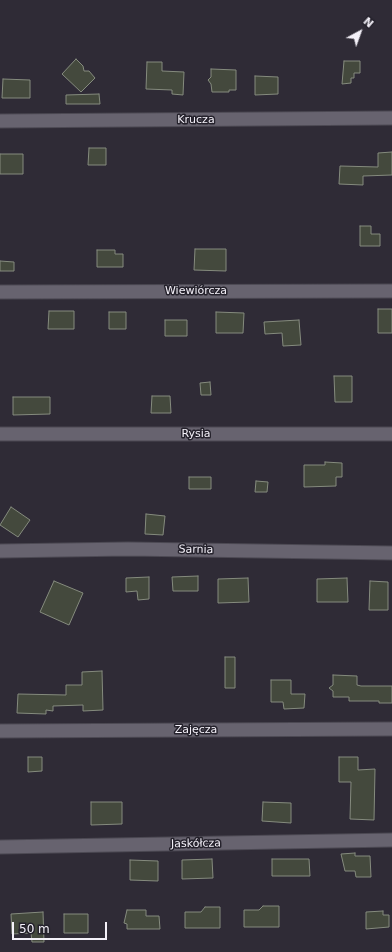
<!DOCTYPE html>
<html>
<head>
<meta charset="utf-8">
<style>
	body { margin:0 }
	#map { position:relative; width:392px; height:952px; overflow:hidden; background:#2f2b36; font-family:"DejaVu Sans",sans-serif }
	canvas { display:block }
	.north { position:absolute; left:340px; top:12px; width:40px; height:40px; -webkit-text-stroke:3px #25222c; paint-order:stroke; rotate:41deg; font-size:11px; font-weight:700; line-height:16px; text-align:center; color:#f4f1f9 }
	.north::after { content:''; display:block; margin:auto; width:14px; height:18px; background:#f4f1f9; clip-path:polygon(50% 0,100% 100%,50% 72%,0 100%) }
	.scale { position:absolute; left:12px; top:922px; width:95px; height:18px; box-sizing:border-box; border:2px solid #f4f1f9; border-top:0; padding-left:5px; font-size:12px; line-height:14px; white-space:nowrap; color:#f4f1f9; -webkit-text-stroke:3px #25222c; paint-order:stroke }
</style>
</head>
<body>
<div id="map">
<canvas width="392" height="952"></canvas>
<div class="north">N</div>
<div class="scale">50 m</div>
</div>
<script>
const ctx = document.querySelector('canvas').getContext('2d');
ctx.lineJoin = 'round';
function fillPath(path, color) { ctx.fillStyle = color; ctx.fill(path, 'evenodd'); }
const toPath = rows => new Path2D(rows.map(r => 'M' + r).join(''));
function strokePath(path, color, width, dash) { ctx.strokeStyle = color; ctx.lineWidth = width; ctx.lineCap = dash ? 'butt' : 'round'; ctx.setLineDash(dash || []); ctx.stroke(path); }
function drawText(font, color, halo, rows, align = 'center') {
  ctx.font = font + ' "DejaVu Sans",sans-serif'; ctx.lineWidth = 3; ctx.setLineDash([]); ctx.textBaseline = 'middle'; ctx.strokeStyle = halo; ctx.fillStyle = color; for (const [text, x, y, turn = 0] of rows) {
    ctx.save(); ctx.translate(x, y); ctx.rotate((+turn || 0) * Math.PI / 180); ctx.textAlign = isNaN(turn) ? turn : align; if (halo) ctx.strokeText(text, 0, 0); ctx.fillText(text, 0, 0); ctx.restore();
  }
}
const building = toPath([
	[76,59,83,66,84,71,89,71,95,78,81,92,62,74,76,59],
	[344,61,360,61,360,73,354,73,354,78,351,78,351,83,342,84,344,61],
	[147,62,162,62,162,71,184,72,183,95,172,94,172,90,146,89,147,62],
	[211,69,236,70,236,90,229,90,229,92,212,92,211,84,208,80,211,77,211,69],
	[255,76,278,77,278,94,255,95,255,76],
	[3,79,30,80,30,98,2,98,3,79],
	[99,94,100,104,66,104,66,95,99,94],
	[89,148,106,148,106,165,88,165,89,148],
	[392,152,392,175,363,176,363,185,339,184,340,166,378,167,378,153,392,152],
	[0,154,23,154,23,174,0,174,0,154],
	[360,226,371,226,371,234,380,234,380,246,360,246,360,226],
	[195,249,226,249,226,271,194,270,195,249],
	[97,250,115,250,115,254,123,254,123,267,97,267,97,250],
	[0,261,14,262,14,271,0,271,0,261],
	[378,309,392,309,392,333,378,333,378,309],
	[49,311,74,311,74,329,48,329,49,311],
	[109,312,126,312,126,329,109,329,109,312],
	[216,312,244,313,243,333,216,333,216,312],
	[165,320,187,320,187,336,165,336,165,320],
	[299,320,301,345,283,346,282,333,265,334,264,322,299,320],
	[334,376,352,376,352,402,335,402,334,376],
	[210,382,211,395,201,395,200,383,210,382],
	[152,396,170,396,171,413,151,413,152,396],
	[13,397,50,397,50,414,13,415,13,397],
	[325,462,342,463,342,477,336,477,336,486,304,487,304,465,325,465,325,462],
	[189,477,211,477,211,489,189,489,189,477],
	[256,481,268,482,267,492,255,492,256,481],
	[11,507,30,520,18,537,0,525,11,507],
	[146,514,165,516,163,535,145,534,146,514],
	[198,576,198,591,173,591,172,577,198,576],
	[149,577,149,599,138,600,137,591,126,592,126,578,149,577],
	[248,578,249,602,218,603,218,579,248,578],
	[347,578,348,602,317,602,317,579,347,578],
	[54,581,83,593,69,625,40,612,54,581],
	[370,581,388,582,388,610,369,610,370,581],
	[225,657,235,657,235,688,225,688,225,657],
	[102,671,103,710,83,711,83,705,53,706,53,711,46,710,46,714,17,713,18,694,66,695,66,685,82,685,82,672,102,671],
	[333,675,357,676,357,685,361,686,392,686,392,703,379,703,379,701,349,701,349,697,333,697,333,691,329,688,333,685,333,675],
	[271,680,291,680,291,694,305,694,304,708,284,709,283,702,271,702,271,680],
	[28,757,42,757,42,771,28,772,28,757],
	[339,757,358,757,358,770,375,769,374,820,350,819,351,782,339,782,339,757],
	[91,802,122,802,122,824,91,825,91,802],
	[263,802,291,803,291,823,262,821,263,802],
	[355,853,355,856,370,856,371,877,356,877,355,871,345,871,341,854,355,853],
	[212,859,213,878,182,879,182,860,212,859],
	[272,859,309,859,310,876,272,876,272,859],
	[130,860,158,861,158,881,130,880,130,860],
	[263,906,279,906,279,927,244,927,244,910,259,910,263,906],
	[205,907,220,907,220,928,185,928,185,912,201,912,205,907],
	[127,910,146,910,146,916,159,916,160,929,127,929,127,924,124,923,127,910],
	[383,911,383,915,389,915,389,927,366,929,366,912,383,911],
	[43,912,44,942,32,942,31,933,12,934,11,914,43,912],
	[64,914,88,914,88,933,64,933,64,914]
]);
fillPath(building, '#44493d');
strokePath(building, '#858b7e', 1);
const minor = toPath([
	[0,121,392,118],
	[0,292,392,291],
	[0,434,392,434],
	[0,551,128,549,392,553],
	[0,731,392,729],
	[0,847,392,840]
]);
strokePath(minor, '#4c4953', 15);
strokePath(minor, '#67636f', 13);
drawText('11px', '#f4f1f9', '#25222c', [
	["Krucza",196,120],
	["Wiewiórcza",196,291],
	["Rysia",196,434],
	["Sarnia",196,550,1],
	["Zajęcza",196,730],
	["Jaskółcza",196,844,-1]
]);
</script>
</body>
</html>
